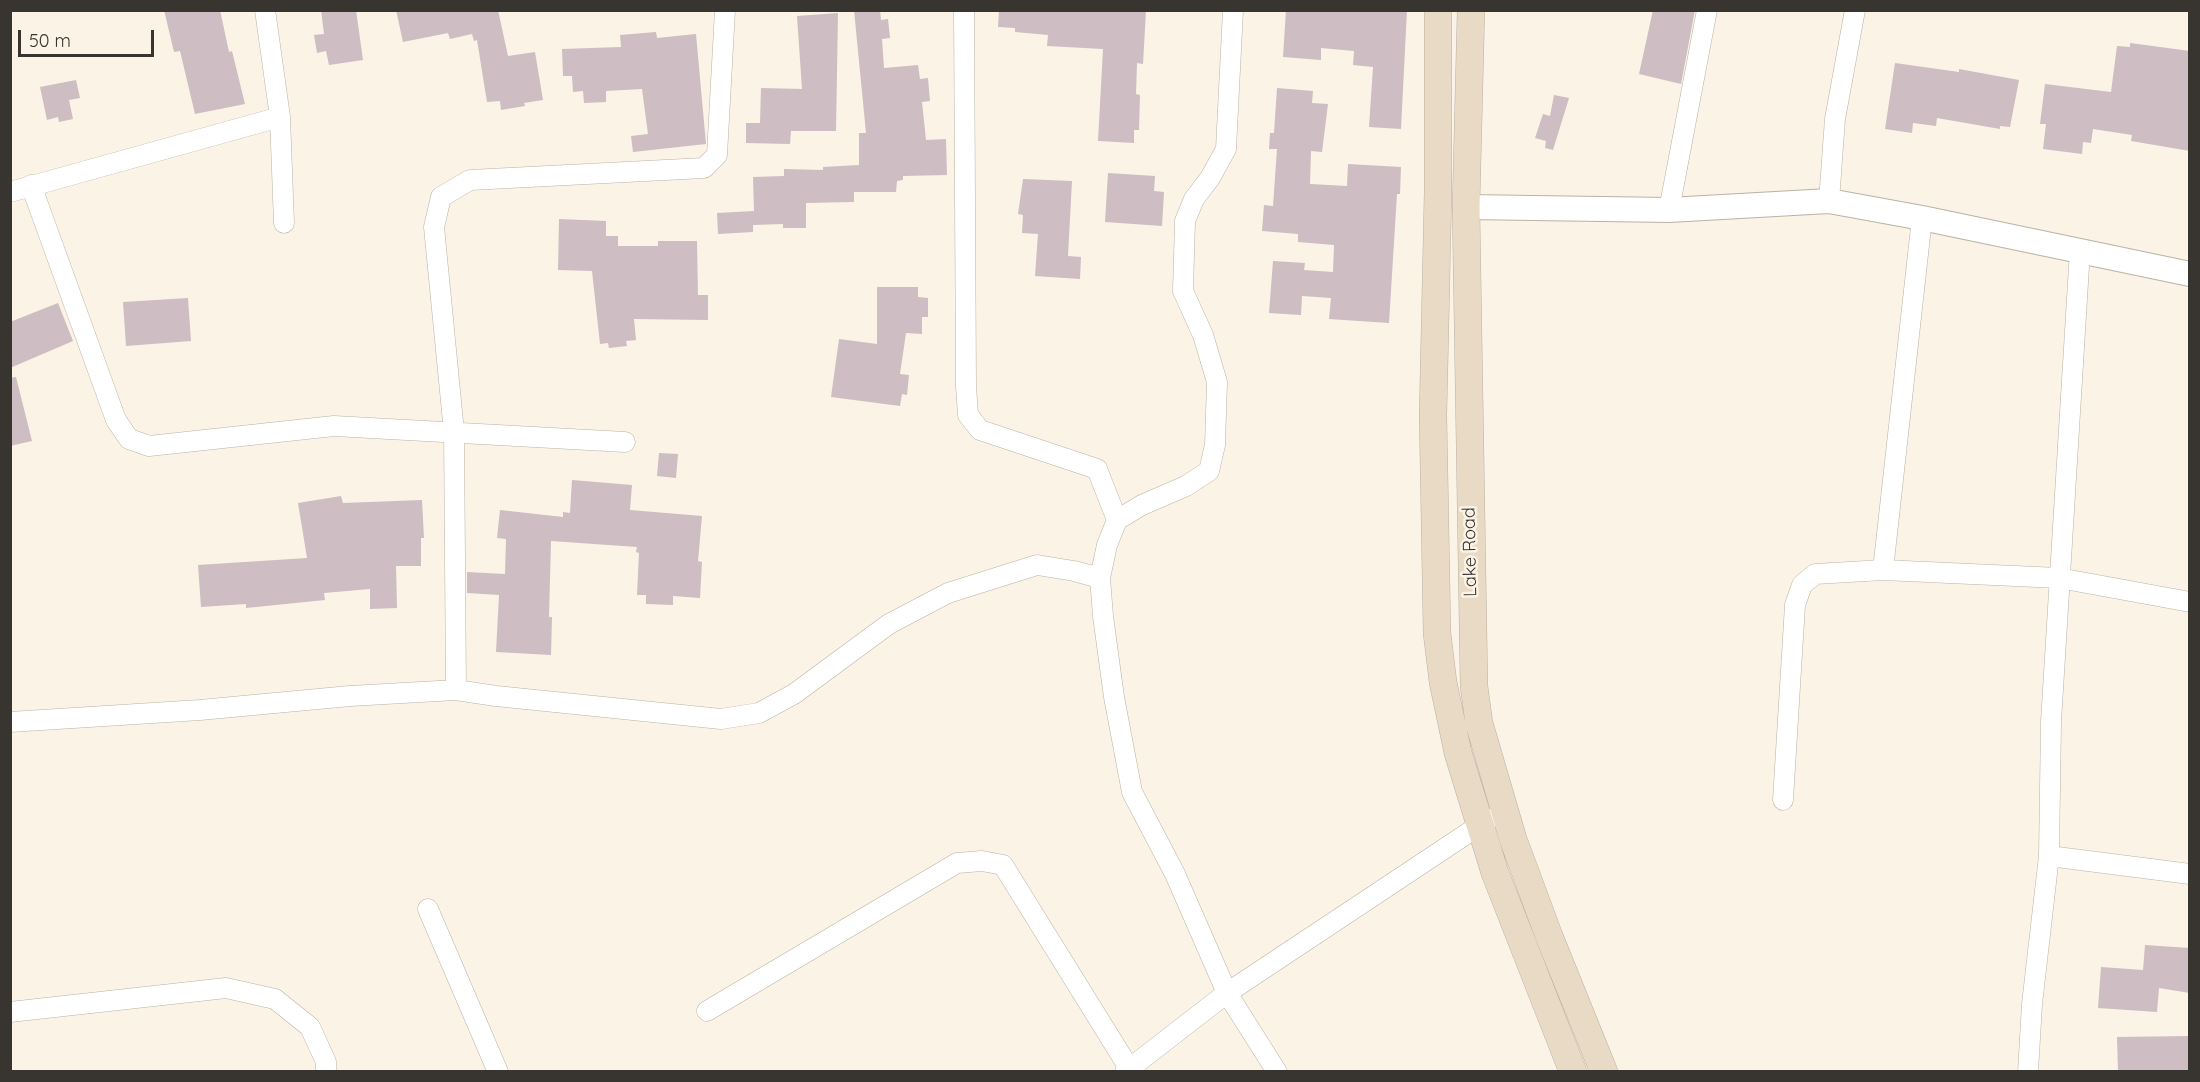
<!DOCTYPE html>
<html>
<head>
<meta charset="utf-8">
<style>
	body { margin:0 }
	#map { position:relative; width:2200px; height:1082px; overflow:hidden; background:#fbf3e6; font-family:Quicksand,sans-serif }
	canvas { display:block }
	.frame { position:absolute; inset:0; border:12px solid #383530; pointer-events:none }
	.scale { position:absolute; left:18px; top:30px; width:136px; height:27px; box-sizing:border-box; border:3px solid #383530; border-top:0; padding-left:8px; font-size:18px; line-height:21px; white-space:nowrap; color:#383530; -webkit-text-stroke:4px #fbf3e6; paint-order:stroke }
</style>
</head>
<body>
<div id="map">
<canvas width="2200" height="1082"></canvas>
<div class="frame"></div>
<div class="scale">50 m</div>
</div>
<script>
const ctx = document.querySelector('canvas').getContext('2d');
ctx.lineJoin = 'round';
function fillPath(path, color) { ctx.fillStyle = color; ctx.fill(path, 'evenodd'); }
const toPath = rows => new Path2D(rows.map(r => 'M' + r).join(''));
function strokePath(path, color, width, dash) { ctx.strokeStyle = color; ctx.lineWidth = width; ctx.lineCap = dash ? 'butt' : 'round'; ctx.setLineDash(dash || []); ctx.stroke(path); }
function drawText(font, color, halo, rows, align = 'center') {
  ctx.font = font + ' Quicksand,sans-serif'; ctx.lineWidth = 5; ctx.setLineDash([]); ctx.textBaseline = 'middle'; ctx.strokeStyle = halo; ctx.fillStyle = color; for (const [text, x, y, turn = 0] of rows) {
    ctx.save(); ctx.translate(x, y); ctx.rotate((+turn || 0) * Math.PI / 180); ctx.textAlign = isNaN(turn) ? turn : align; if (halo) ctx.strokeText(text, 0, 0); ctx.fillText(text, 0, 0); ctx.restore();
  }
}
fillPath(toPath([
	[164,10,220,10,229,52,232,51,245,104,195,114,180,51,174,52],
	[321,10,356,10,363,60,329,65,326,51,317,53,314,35,324,34],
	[396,10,498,10,508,56,535,52,543,100,524,103,525,106,501,110,500,101,487,102,477,40,474,41,472,34,450,39,448,33,403,42],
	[854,10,880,10,881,20,888,19,890,38,882,39,884,68,918,65,920,79,928,78,930,101,922,102,926,140,946,139,947,175,903,176,903,180,897,181,896,192,854,192,854,202,806,203,806,228,783,228,783,224,753,225,753,232,718,234,717,213,754,211,753,177,784,176,784,169,823,170,823,167,859,165,859,133,866,133],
	[999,10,1146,10,1143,64,1137,63,1136,94,1140,95,1139,130,1134,130,1134,143,1098,141,1103,49,1047,46,1048,35,1015,32,1015,28,998,27],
	[1286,10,1407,10,1401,129,1369,127,1373,67,1353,65,1354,51,1321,48,1321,60,1283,57],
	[1653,10,1695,10,1681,84,1639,74],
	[838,13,836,131,791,131,790,144,746,143,746,123,760,123,761,88,802,89,797,16],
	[656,32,657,38,696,34,706,144,633,152,631,136,648,134,642,89,606,91,606,102,584,103,583,91,573,92,572,76,563,76,562,49,621,47,620,35],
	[2130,43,2190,51,2190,151,2131,141,2132,135,2093,129,2091,143,2083,142,2082,154,2043,149,2046,124,2040,124,2045,84,2111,92,2117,46,2130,47],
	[1895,63,1959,72,1959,69,2019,80,2010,127,2000,126,2000,129,1937,118,1936,126,1913,123,1912,133,1885,129],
	[76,80,80,98,69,100,73,119,59,122,58,117,47,120,40,87],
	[1277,88,1313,91,1312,103,1328,104,1322,152,1311,151,1310,184,1347,186,1348,164,1401,167,1400,194,1397,194,1389,323,1329,319,1331,298,1302,296,1301,315,1269,313,1273,261,1305,263,1304,270,1333,272,1334,245,1298,242,1298,234,1262,231,1264,205,1273,206,1277,149,1269,149,1270,133,1274,133],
	[1554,95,1569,98,1553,150,1545,148,1546,141,1535,138,1543,114,1550,116],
	[1108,173,1155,176,1154,191,1164,192,1162,226,1105,222],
	[1023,179,1072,181,1068,256,1081,257,1080,279,1035,276,1038,234,1022,233,1023,215,1018,214],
	[559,219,606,221,606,236,618,236,618,246,658,246,658,241,697,241,698,295,708,295,708,320,634,319,636,340,626,341,627,346,609,348,608,343,600,344,592,271,558,270],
	[877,287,918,287,918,297,928,298,928,317,922,317,922,334,906,333,900,374,909,375,907,395,902,394,900,406,831,397,839,339,877,344],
	[188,298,191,341,126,346,123,302],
	[58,303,73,341,10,368,10,322],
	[16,377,32,441,10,446,10,378],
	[659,453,678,454,676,478,657,476],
	[572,480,632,485,630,510,702,516,698,561,702,562,700,598,673,596,673,605,646,604,646,595,637,595,639,553,636,552,637,547,551,541,549,617,552,617,551,655,496,652,499,595,467,593,467,572,505,574,506,539,497,538,500,510,563,517,563,512,570,513],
	[341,496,343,503,422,500,424,538,421,538,421,566,396,566,397,608,370,609,370,589,324,593,325,600,246,608,246,604,201,607,198,565,307,558,298,503],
	[2145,945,2190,948,2190,993,2159,988,2157,1012,2098,1008,2101,967,2143,970],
	[2190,1036,2190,1071,2118,1071,2117,1037]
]), '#cebdc2');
const minor = toPath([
	[265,10,280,117,284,223],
	[964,10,966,386,968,415,980,430,1097,469,1117,520],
	[1233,10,1226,149,1210,178,1194,199,1185,221,1183,291,1203,335,1217,382,1215,445,1209,471,1186,486,1142,505,1117,520,1107,545,1100,578,1103,616,1114,697,1132,792,1175,874,1227,993,1277,1072],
	[31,185,116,420,129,439,149,446,334,426,625,442],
	[10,192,280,117],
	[1829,201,1835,119,1855,10],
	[1669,210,1707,10],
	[1883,570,2059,578,2190,602],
	[456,690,454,432,434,227,441,197,470,180,704,168,717,155,725,10],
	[10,722,200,710,350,696,456,690,496,696,721,719,759,713,794,694,889,624,948,593,1037,565,1074,571,1100,578],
	[1783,800,1795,605,1802,585,1815,574,1883,570,1922,218],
	[2049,856,2190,874],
	[428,909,498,1072],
	[707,1011,957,863,982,861,1003,865,1129,1068],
	[10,1012,226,988,275,999,310,1027,326,1062,326,1072],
	[1125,1072,1227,993,1489,819],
	[2028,1072,2032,1004,2049,856,2051,722,2080,250]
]);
const tertiary = toPath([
	[1466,207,1669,210,1829,201,1922,218,2190,274]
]);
const secondary = toPath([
	[1438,10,1438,192,1433,415,1437,633,1443,682,1458,753,1495,873,1573,1072],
	[1471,10,1466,207,1474,686,1479,723,1513,839,1549,936,1604,1072]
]);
strokePath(minor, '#bab2a5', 21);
strokePath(tertiary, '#bab2a5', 26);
strokePath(secondary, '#bab2a5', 28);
strokePath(minor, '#fff', 20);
strokePath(tertiary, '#fff', 24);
strokePath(secondary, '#e8dac4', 27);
drawText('18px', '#383530', '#fbf3e6', [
	["Lake Road",1470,552,-91]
]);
</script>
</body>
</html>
